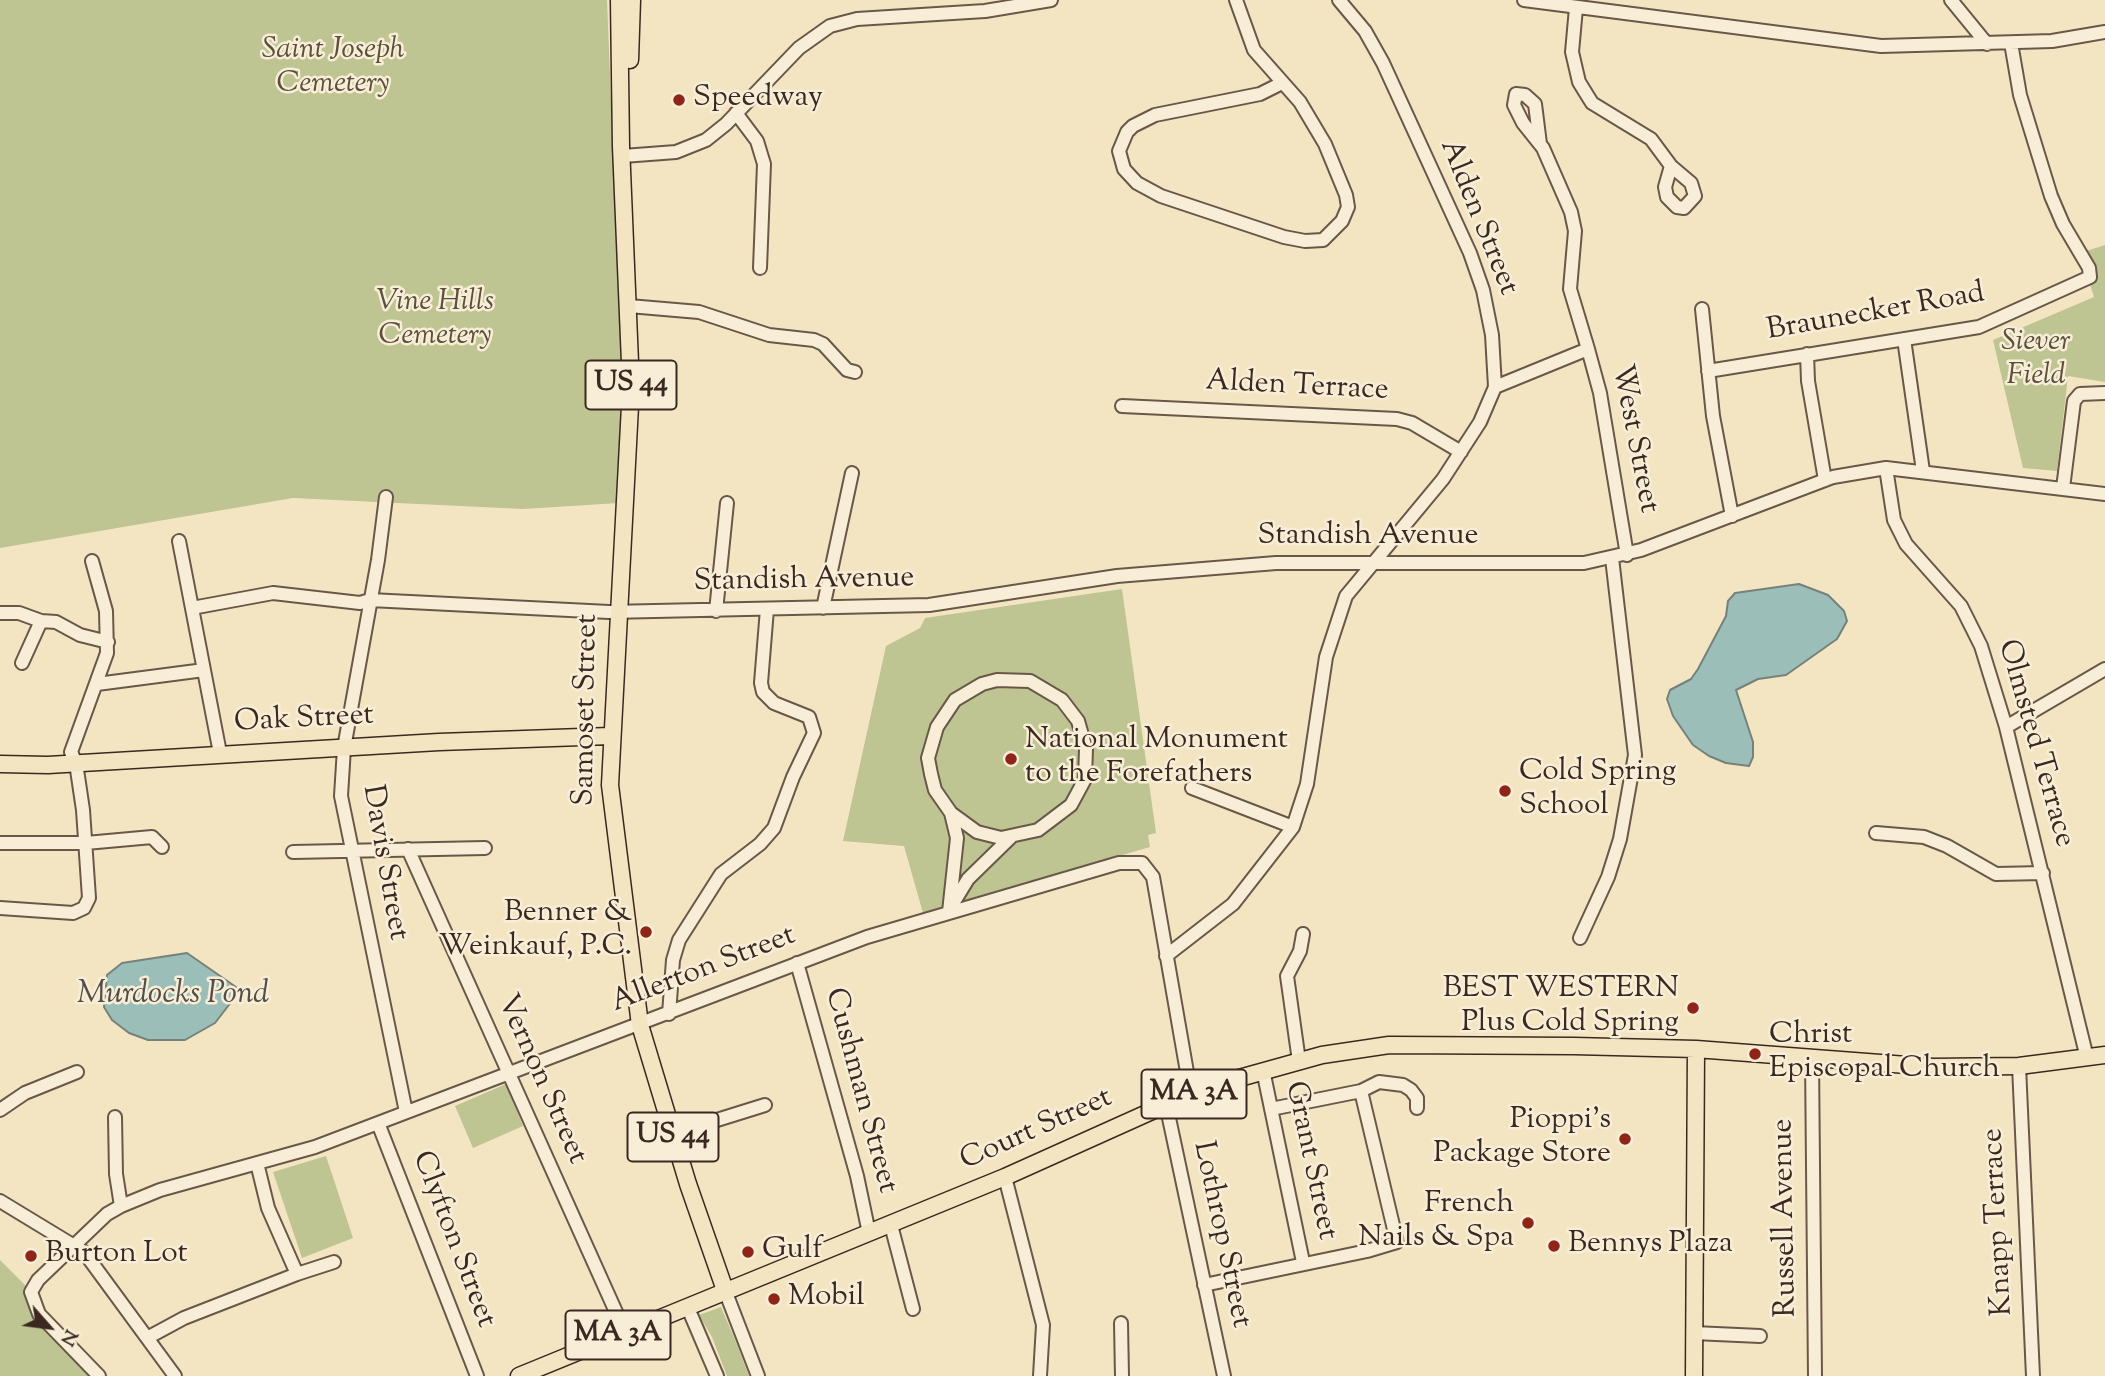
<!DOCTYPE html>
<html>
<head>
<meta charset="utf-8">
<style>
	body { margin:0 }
	#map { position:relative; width:2105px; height:1376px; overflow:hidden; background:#f4e5c2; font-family:"Sorts Mill Goudy",serif }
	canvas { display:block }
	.north { position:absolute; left:14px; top:1292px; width:70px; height:70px; -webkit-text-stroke:5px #f8eed7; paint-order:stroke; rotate:118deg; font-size:19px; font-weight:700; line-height:28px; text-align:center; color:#3b2921 }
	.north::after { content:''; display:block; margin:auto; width:24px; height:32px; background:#3b2921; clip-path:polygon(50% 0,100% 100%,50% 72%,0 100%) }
</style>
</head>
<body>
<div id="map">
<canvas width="2105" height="1376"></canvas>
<div class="north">N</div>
</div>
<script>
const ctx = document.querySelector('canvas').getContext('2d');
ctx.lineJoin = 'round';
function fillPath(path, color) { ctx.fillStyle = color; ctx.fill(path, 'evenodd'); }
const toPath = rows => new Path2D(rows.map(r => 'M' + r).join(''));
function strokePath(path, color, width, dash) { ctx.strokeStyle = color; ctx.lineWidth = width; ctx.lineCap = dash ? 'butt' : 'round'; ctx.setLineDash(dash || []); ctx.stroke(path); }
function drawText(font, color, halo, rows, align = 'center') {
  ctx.font = font + ' "Sorts Mill Goudy",serif'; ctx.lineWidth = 5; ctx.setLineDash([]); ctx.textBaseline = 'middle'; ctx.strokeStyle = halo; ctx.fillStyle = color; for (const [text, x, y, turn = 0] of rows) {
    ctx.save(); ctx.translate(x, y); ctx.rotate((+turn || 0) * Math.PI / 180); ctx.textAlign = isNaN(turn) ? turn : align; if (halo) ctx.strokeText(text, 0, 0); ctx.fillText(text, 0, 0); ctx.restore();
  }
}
fillPath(toPath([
	[0,0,607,0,622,378,619,503,523,509,293,498,0,548],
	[2105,245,2105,382,2068,376,2057,471,2023,468,1993,340,2094,297,2080,253],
	[1122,589,1156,833,1148,835,1150,847,923,913,904,846,843,841,886,646,920,628,925,618],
	[506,1084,523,1126,473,1148,455,1106],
	[326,1156,353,1238,302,1258,273,1172],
	[0,1260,26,1286,27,1303,38,1318,92,1376,0,1376],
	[721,1307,736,1342,749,1376,727,1376,712,1337,699,1315]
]), '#bec492');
const water = toPath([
	[1799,584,1828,595,1844,611,1847,621,1837,639,1786,675,1758,679,1736,690,1753,742,1753,757,1749,766,1726,763,1709,756,1693,745,1673,716,1667,699,1670,690,1691,679,1698,669,1726,616,1728,601,1735,593,1799,584],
	[187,953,236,987,232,1001,215,1023,185,1040,148,1040,129,1033,112,1020,104,1007,107,975,122,963,187,953]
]);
fillPath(water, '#9cbeb8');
strokePath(water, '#75827c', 2);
const minor = toPath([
	[1236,0,1254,50,1300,102,1325,144,1346,195,1348,207,1342,221,1323,240,1305,241,1284,237,1161,196,1137,183,1124,169,1119,151,1127,132,1133,126,1155,115,1260,94,1282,83],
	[1524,0,1881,46,2052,41,2105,32],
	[1951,0,1987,44],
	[1576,8,1572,52,1579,82,1592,103,1651,139,1671,166,1691,183,1695,196,1684,208,1677,207,1667,197,1665,187,1671,166],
	[736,113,757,141,764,164,760,268],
	[1540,144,1535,104,1525,95,1516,94,1514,105,1523,123,1543,148,1571,212,1575,231,1570,289,1588,349],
	[623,156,676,152,706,140,726,124,799,48,830,26,857,19,985,11,1051,0],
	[629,306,699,312,769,335,814,340,823,344,847,370,855,372],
	[1702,309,1713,416,1732,516],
	[1904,339,1923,471],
	[1807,354,1808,381,1825,480],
	[1708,371,1979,327,2090,277,2089,268,2063,224,2051,196,2020,95,2011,43],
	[1495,387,1588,349,1600,393,1627,555],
	[1122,406,1397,419,1412,423,1461,452],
	[1886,468,1894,520,1906,544,1961,606,1981,646,2006,727,2087,1058],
	[2063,488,2074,401,2080,394,2105,393],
	[386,497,378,560,344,748,341,796,406,1112],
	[179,541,220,753],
	[192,608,273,593,360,603,370,600,609,612,929,605,1117,576,1276,563,1584,563,1641,550,1833,477,1886,468,2105,494],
	[823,608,852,473],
	[716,611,727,503],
	[0,613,19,613,41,621,56,622,80,635,108,642],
	[22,663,41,621],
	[97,684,204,670],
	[2006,727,2105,669],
	[1192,788,1293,827],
	[1876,833,1924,837,1947,846,1996,874,2043,873],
	[0,843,86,843,152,837,162,847],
	[408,849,625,1332],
	[293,852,485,848],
	[954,902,968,879,1011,837],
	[0,908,73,913,84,908,89,898,83,810,76,763,71,752,107,653,106,611,92,561],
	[949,912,957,838,951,813,935,790,931,774,928,758,937,727,955,700,982,684,997,680,1030,681,1062,700,1078,721,1086,749,1085,779,1071,805,1038,830,1001,838,977,832,951,813],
	[1580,938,1608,877,1620,839,1635,755,1612,558],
	[1166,956,1233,904,1293,827,1307,784,1326,657,1346,596,1443,479,1480,422,1495,387,1492,335,1483,290,1470,253,1383,63,1365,31,1339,0],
	[797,963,857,1176,869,1233],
	[669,1014,673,960,679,940,721,874,760,844,774,828,793,777,814,733,809,717,774,703,763,692,761,683,767,609],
	[1812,1059,1815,1376],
	[1299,1061,1287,976,1300,951,1303,934],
	[2019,1066,2033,1376],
	[1263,1070,1303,1262],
	[1166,1104,1224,1376],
	[1271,1109,1361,1091,1379,1082,1403,1085,1411,1090,1417,1098,1417,1108],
	[0,1110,25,1093,77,1072],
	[115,1117,116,1174,121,1206],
	[378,1123,477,1376],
	[672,1134,765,1105],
	[1005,1177,1043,1325,1040,1376],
	[0,1201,84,1252,175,1376],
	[891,1225,913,1309],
	[297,1274,334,1262],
	[1204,1285,1367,1251,1397,1242,1361,1091],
	[726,1293,758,1376],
	[688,1308,717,1376],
	[1121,1323,1122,1376],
	[1694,1333,1760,1336],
	[147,1338,184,1318,297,1274,268,1208,257,1163],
	[99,1376,39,1314,31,1292,38,1280,107,1214,121,1206,160,1190,315,1147,867,937,1119,863,1142,863,1153,877,1191,1095]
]);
const major = toPath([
	[619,0,621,146,631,387,610,785,640,1025,688,1184,726,1293],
	[630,60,632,0],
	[0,764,48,765,439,742,610,736],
	[519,1376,1005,1177,1172,1102,1225,1082,1322,1055,1389,1045,1574,1046,1696,1049,1933,1067,2019,1066,2105,1055],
	[1694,1376,1696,1049]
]);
strokePath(minor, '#695849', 16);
strokePath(major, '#3b2921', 19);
strokePath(minor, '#f8eed7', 12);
strokePath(major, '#f4e5c2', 16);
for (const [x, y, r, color] of [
	[679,100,7,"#8f2418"],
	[1011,759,7,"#8f2418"],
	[1505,791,7,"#8f2418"],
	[646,932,7,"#8f2418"],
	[1693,1008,7,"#8f2418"],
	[1755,1054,7,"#8f2418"],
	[1625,1139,7,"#8f2418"],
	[1528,1223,7,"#8f2418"],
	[1554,1246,7,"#8f2418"],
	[748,1252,7,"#8f2418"],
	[31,1256,7,"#8f2418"],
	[774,1299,7,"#8f2418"]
]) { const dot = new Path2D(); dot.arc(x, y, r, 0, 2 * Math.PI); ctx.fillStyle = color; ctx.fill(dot); strokePath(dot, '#f8eed7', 2.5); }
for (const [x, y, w] of [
	[631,385,91],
	[1194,1094,105],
	[673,1137,91],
	[618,1335,105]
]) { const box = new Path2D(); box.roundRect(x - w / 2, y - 24.5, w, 49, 5); ctx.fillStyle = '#f8eed7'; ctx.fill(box); strokePath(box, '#3b2921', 2); }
drawText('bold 28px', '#3b2921', null, [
	["US 44",631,385],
	["MA 3A",1194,1094],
	["US 44",673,1137],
	["MA 3A",618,1335]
]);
drawText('italic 30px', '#5c503d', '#f8eed7', [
	["Saint Joseph",333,52],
	["Cemetery",333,86],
	["Vine Hills",435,304],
	["Cemetery",435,338],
	["Siever",2036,344],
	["Field",2036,378]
]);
drawText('30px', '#3b2921', '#f8eed7', [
	["Speedway",693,100],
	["National Monument",1025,742],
	["to the Forefathers",1025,776],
	["Cold Spring",1519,774],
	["School",1519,808],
	["Benner &",632,915,"right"],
	["Weinkauf, P.C.",632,949,"right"],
	["BEST WESTERN",1679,991,"right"],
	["Plus Cold Spring",1679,1025,"right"],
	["Christ",1769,1037],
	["Episcopal Church",1769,1071],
	["Pioppi's",1611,1122,"right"],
	["Package Store",1611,1156,"right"],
	["French",1514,1206,"right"],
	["Nails & Spa",1514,1240,"right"],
	["Bennys Plaza",1568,1246],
	["Gulf",762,1252],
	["Burton Lot",45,1256],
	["Mobil",788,1299]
], 'left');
drawText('30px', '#3b2921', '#f8eed7', [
	["Alden Street",1477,218,68],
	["Braunecker Road",1876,314,-10],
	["Alden Terrace",1297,388,3],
	["West Street",1633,439,79],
	["Standish Avenue",1368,538],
	["Standish Avenue",804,582,-1],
	["Samoset Street",588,710,-89],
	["Oak Street",304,721,-3],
	["Olmsted Terrace",2034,744,74],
	["Davis Street",383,863,80],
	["Allerton Street",704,971,-21],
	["Vernon Street",540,1080,66],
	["Cushman Street",859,1091,75],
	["Court Street",1037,1131,-24],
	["Grant Street",1309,1161,78],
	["Russell Avenue",1787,1218,-91],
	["Knapp Terrace",2000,1222,-93],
	["Lothrop Street",1220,1235,78],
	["Clyfton Street",452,1240,69]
]);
drawText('italic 32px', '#534e47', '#f8eed7', [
	["Murdocks Pond",173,997]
]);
</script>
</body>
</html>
